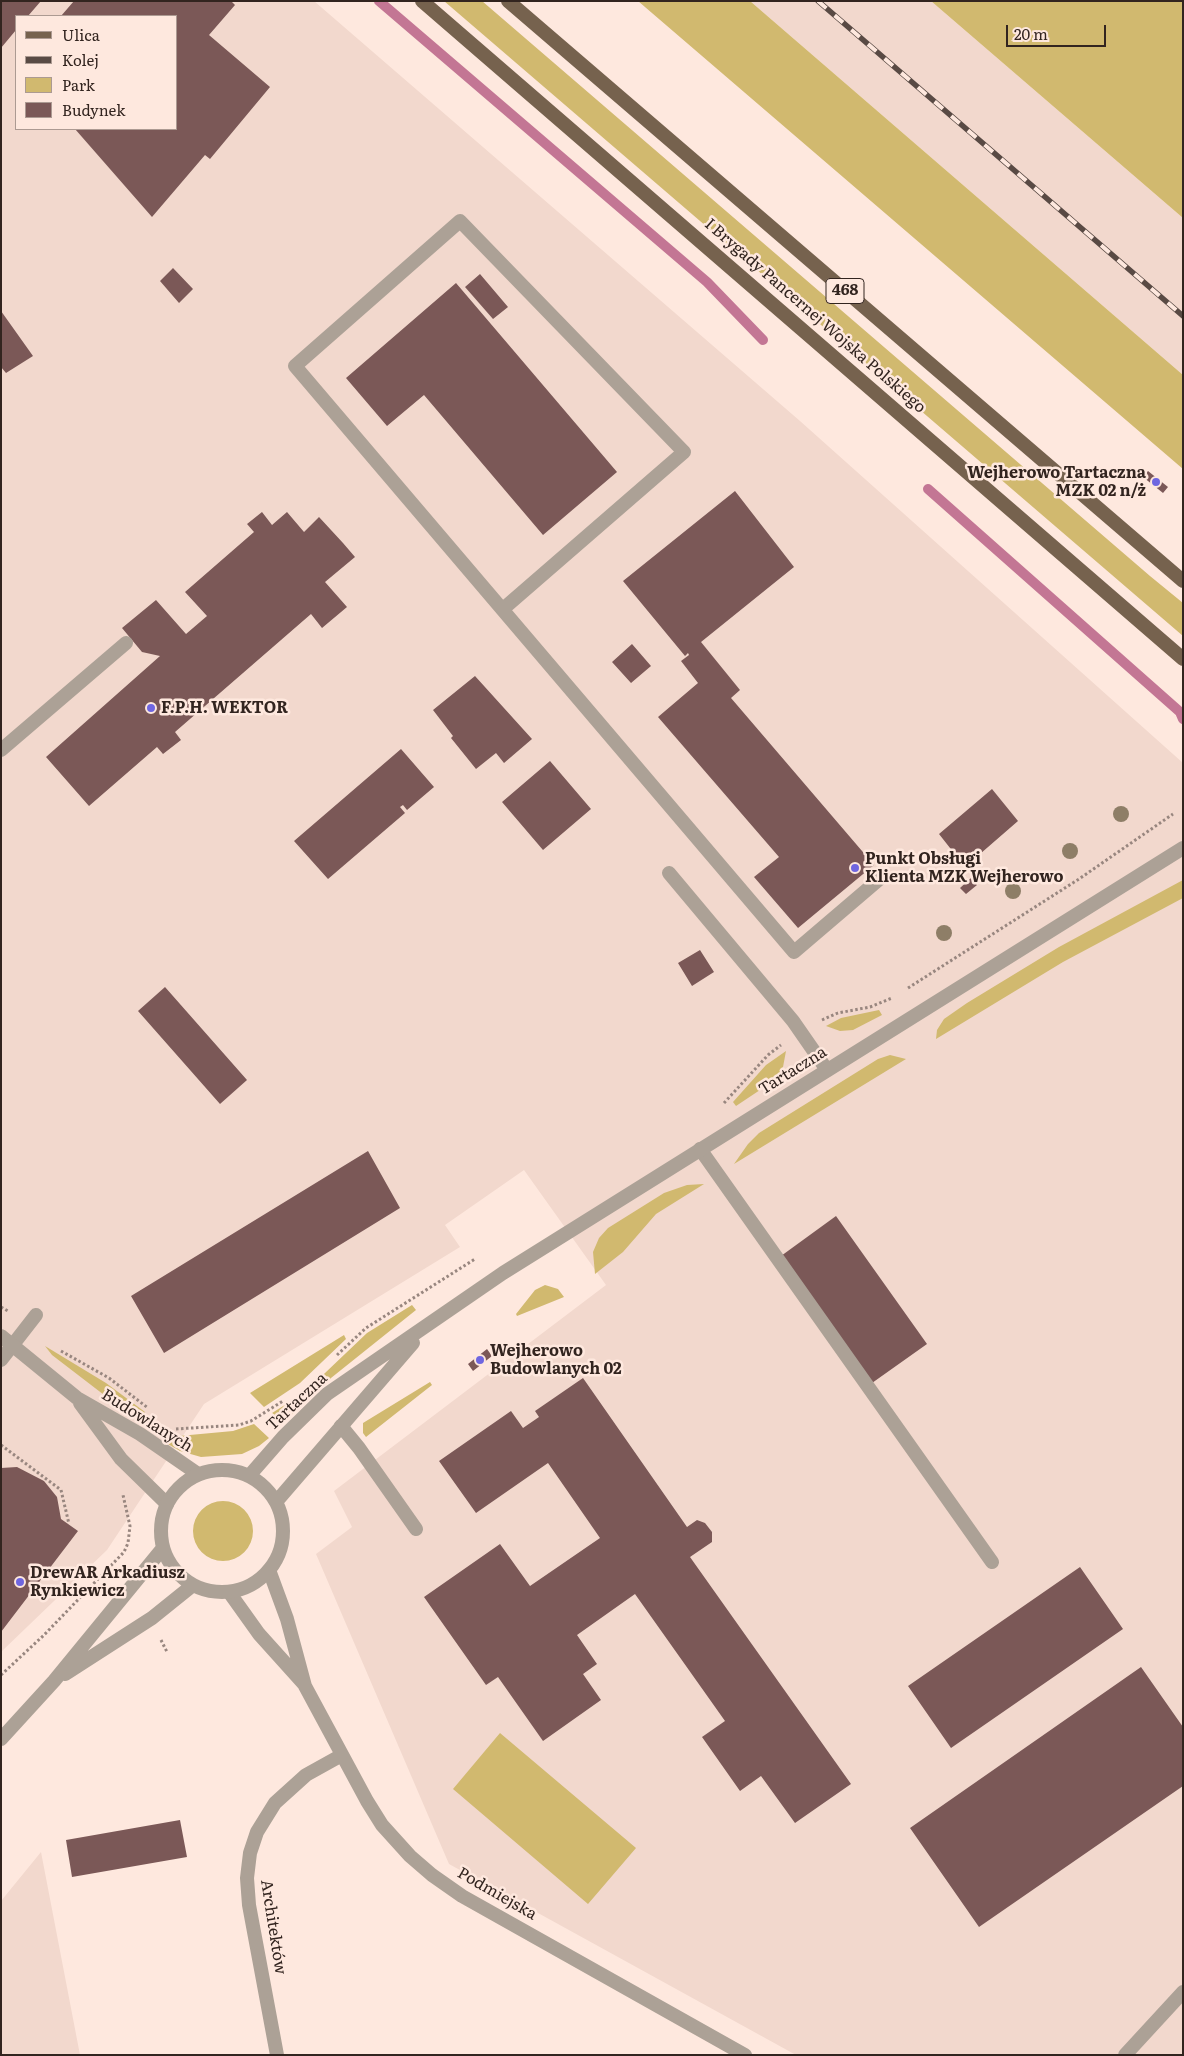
<!DOCTYPE html>
<html>
<head>
<meta charset="utf-8">
<style>
	body { margin:0 }
	#map { position:relative; width:1184px; height:2056px; overflow:hidden; background:#fee8de; font-family:Literata,serif }
	canvas { display:block }
	.frame { position:absolute; inset:0; border:2px solid #32241f; pointer-events:none }
	.legend { position:absolute; left:15px; top:15px; width:162px; height:115px; box-sizing:border-box; background:#fee8de; border:1px solid #ac9a92; margin:0; padding:6px 9px; list-style:none; font-size:15px; color:#32241f }
	.legend li { display:flex; align-items:center; gap:10px; height:25px }
	.legend b { width:25px; border:1px solid #ac9a92 }
	.scale { position:absolute; left:1006px; top:25px; width:100px; height:22px; box-sizing:border-box; border:2px solid #32241f; border-top:0; padding-left:6px; font-size:15px; line-height:18px; white-space:nowrap; color:#32241f; -webkit-text-stroke:4px #fee8de; paint-order:stroke }
</style>
</head>
<body>
<div id="map">
<canvas width="1184" height="2056"></canvas>
<div class="frame"></div>
<ul class="legend">
<li><b style="height:6px;background:#76624e"></b>Ulica</li>
<li><b style="height:6px;background:#594a44"></b>Kolej</li>
<li><b style="height:14px;background:#d1b96f"></b>Park</li>
<li><b style="height:14px;background:#7b5857"></b>Budynek</li>
</ul>
<div class="scale">20 m</div>
</div>
<script>
const ctx = document.querySelector('canvas').getContext('2d');
ctx.lineJoin = 'round';
function fillPath(path, color) { ctx.fillStyle = color; ctx.fill(path, 'evenodd'); }
const toPath = rows => new Path2D(rows.map(r => 'M' + r).join(''));
function strokePath(path, color, width, dash) { ctx.strokeStyle = color; ctx.lineWidth = width; ctx.lineCap = dash ? 'butt' : 'round'; ctx.setLineDash(dash || []); ctx.stroke(path); }
function drawText(font, color, halo, rows, align = 'center') {
  ctx.font = font + ' Literata,serif'; ctx.lineWidth = 5; ctx.setLineDash([]); ctx.textBaseline = 'middle'; ctx.strokeStyle = halo; ctx.fillStyle = color; for (const [text, x, y, turn = 0] of rows) {
    ctx.save(); ctx.translate(x, y); ctx.rotate((+turn || 0) * Math.PI / 180); ctx.textAlign = isNaN(turn) ? turn : align; if (halo) ctx.strokeText(text, 0, 0); ctx.fillText(text, 0, 0); ctx.restore();
  }
}
fillPath(toPath([
	[1,1,314,1,800,421,1183,763,1183,2055,796,2055,449,1864,316,1554,352,1527,334,1491,606,1285,524,1170,445,1225,460,1247,204,1404,107,1550,1,1652],
	[16,16,176,16,176,129,16,129],
	[750,1,931,1,1183,218,1183,375],
	[41,1852,80,2055,1,2055,1,1901]
]), '#f2d8cd');
fillPath(toPath([
	[444,1,482,1,1150,576,1183,603,1183,636],
	[638,1,750,1,1183,375,1183,469],
	[931,1,1183,1,1183,218],
	[1183,880,1183,898,1063,962,936,1039,937,1030,944,1019,967,1003,1059,947],
	[879,1010,882,1015,853,1030,840,1031,826,1026,841,1018],
	[786,1051,783,1067,775,1080,736,1106,733,1102,766,1065],
	[890,1055,906,1059,734,1164,748,1144,759,1133,878,1059],
	[704,1184,656,1214,623,1252,595,1274,593,1252,599,1238,608,1228,664,1193,687,1185],
	[545,1285,558,1289,564,1297,517,1316,516,1314,535,1290],
	[412,1305,416,1310,331,1378,283,1423,272,1413,304,1393,367,1333],
	[344,1335,346,1339,300,1383,264,1407,250,1393],
	[45,1346,106,1383,145,1412,138,1421,52,1355],
	[430,1382,432,1385,366,1437,363,1433,363,1423],
	[254,1424,269,1438,259,1446,242,1454,201,1457,180,1451,168,1444,179,1436,233,1431],
	'193 1531a30 30 0 1 1 60 0a30 30 0 1 1-60 0Z',
	[500,1733,636,1848,588,1904,453,1789]
]), '#d1b96f');
strokePath(toPath([
	[379,1,707,282,763,340],
	[928,489,1180,712,1183,719]
]), '#c37694', 10);
fillPath(toPath([
	[1,1,41,1,28,16,16,16,16,30,1,48],
	[74,1,231,1,235,5,209,35,270,87,210,159,205,155,152,217,75,129,176,129,176,16,61,16],
	[173,268,193,289,179,303,160,281],
	[480,274,508,307,493,319,465,287],
	[456,283,617,472,543,535,424,395,387,426,346,378],
	[1,311,33,356,6,373,1,367],
	[1148,471,1168,487,1163,493,1143,477],
	[735,491,794,567,701,642,740,690,731,698,874,865,798,928,754,877,779,857,658,717,698,683,681,661,689,655,688,653,685,656,623,581],
	[262,512,272,525,287,512,304,532,319,517,343,543,355,557,325,582,347,607,322,628,311,614,175,732,181,740,163,754,157,747,89,806,46,757,160,656,142,652,122,628,156,600,186,634,207,616,185,592,254,532,247,524],
	[632,644,651,666,631,683,612,662],
	[475,676,532,739,504,763,496,753,476,769,451,738,453,736,433,710],
	[401,749,434,787,407,810,403,805,400,807,405,813,328,879,294,841],
	[550,761,591,809,543,850,502,802],
	[992,789,1018,821,965,867,939,834],
	[971,878,977,885,966,894,960,888],
	[700,950,714,972,692,986,678,963],
	[165,987,247,1080,220,1104,138,1011],
	[368,1151,400,1208,164,1353,131,1296],
	[836,1216,927,1344,872,1383,781,1256],
	[487,1349,492,1356,473,1371,468,1364],
	[583,1378,687,1527,697,1520,705,1523,712,1532,712,1542,690,1557,851,1784,795,1823,761,1776,740,1791,702,1737,725,1721,635,1594,577,1635,597,1664,583,1674,601,1700,543,1741,498,1677,486,1685,424,1597,500,1544,530,1586,600,1538,548,1463,476,1513,439,1461,511,1411,523,1428,539,1417,535,1411],
	[17,1467,44,1481,57,1497,61,1519,78,1531,1,1632,1,1468],
	[1080,1567,1123,1629,951,1748,908,1686],
	[1141,1667,1183,1727,1183,1786,979,1927,910,1828],
	[180,1820,187,1857,72,1877,66,1840]
]), '#7b5857');
strokePath(toPath([
	[908,988,1079,879,1173,814],
	[822,1020,838,1013,870,1007,892,998],
	[724,1103,768,1055,781,1045],
	[1,1307,8,1311],
	[61,1351,109,1378,148,1408],
	[337,1355,366,1328,475,1259],
	[176,1429,239,1425,251,1421,283,1401],
	[1,1445,61,1490,69,1524],
	[161,1640,167,1652],
	[1,1675,44,1635,124,1552,128,1543,130,1526,123,1495]
]), '#98867f', 3, [2.5, 2.5]);
strokePath(toPath([
	[503,609,684,452,460,221,295,366,794,952,883,876],
	[1,750,126,643],
	[669,873,793,1021,827,1070],
	[700,1149,992,1562],
	[1,1360,36,1315],
	[341,1426,359,1448,416,1529],
	[1125,2055,1183,1992]
]), '#aca196', 14);
strokePath(toPath([
	[1,1336,77,1398,140,1434,198,1474],
	[80,1403,121,1459,167,1504],
	[269,1570,287,1619,305,1686,367,1801,382,1825,410,1856,432,1875,462,1896,745,2055],
	[229,1592,259,1634,304,1684],
	[277,2055,249,1905,247,1878,250,1853,257,1832,275,1803,306,1775,342,1755]
]), '#aca196', 14);
strokePath(toPath([
	'161 1531a61 61 0 1 1 122 0a61 61 0 1 1-122 0Z',
	[249,1476,283,1437,327,1394,503,1273,1183,848],
	[276,1502,413,1343],
	[65,1674,152,1618,193,1585],
	[1,1739,54,1681,163,1548]
]), '#aca196', 14);
strokePath(toPath([
	[422,1,1183,659],
	[508,1,1183,581]
]), '#76624e', 14);
const rail = toPath([
	[818,1,1183,316]
]);
strokePath(rail, '#594a44', 5.5);
strokePath(rail, '#fee8de', 4, [11]);
ctx.fillStyle = '#8e7e67';
for (const [x, y] of [
	[1121,814],
	[1070,851],
	[1013,891],
	[944,933]
]) { ctx.beginPath(); ctx.arc(x, y, 8, 0, 2 * Math.PI); ctx.fill(); }
for (const [x, y, r, color] of [
	[1156,482,5,"#6f66e0"],
	[151,708,5,"#6f66e0"],
	[855,868,5,"#6f66e0"],
	[480,1360,5,"#6f66e0"],
	[20,1582,5,"#6f66e0"]
]) { const dot = new Path2D(); dot.arc(x, y, r, 0, 2 * Math.PI); ctx.fillStyle = color; ctx.fill(dot); strokePath(dot, '#fee8de', 2); }
for (const [x, y, w] of [
	[845,291,38]
]) { const box = new Path2D(); box.roundRect(x - w / 2, y - 12.5, w, 25, 4); ctx.fillStyle = '#fee8de'; ctx.fill(box); strokePath(box, '#32241f', 1); }
drawText('bold 15px', '#32241f', null, [
	["468",845,291]
]);
drawText('16px', '#32241f', '#fee8de', [
	["I Brygady Pancernej Wojska Polskiego",815,316,41],
	["Tartaczna",793,1071,-32],
	["Tartaczna",297,1402,-43],
	["Budowlanych",147,1421,32],
	["Podmiejska",497,1894,30],
	["Architektów",273,1927,81]
]);
drawText('bold 16px', '#32241f', '#fee8de', [
	["Wejherowo Tartaczna",1146,473,"right"],
	["MZK 02 n/ż",1146,491,"right"],
	["F.P.H. WEKTOR",161,708],
	["Punkt Obsługi",865,859],
	["Klienta MZK Wejherowo",865,877],
	["Wejherowo",490,1351],
	["Budowlanych 02",490,1369],
	["DrewAR Arkadiusz",30,1573],
	["Rynkiewicz",30,1591]
], 'left');
</script>
</body>
</html>
